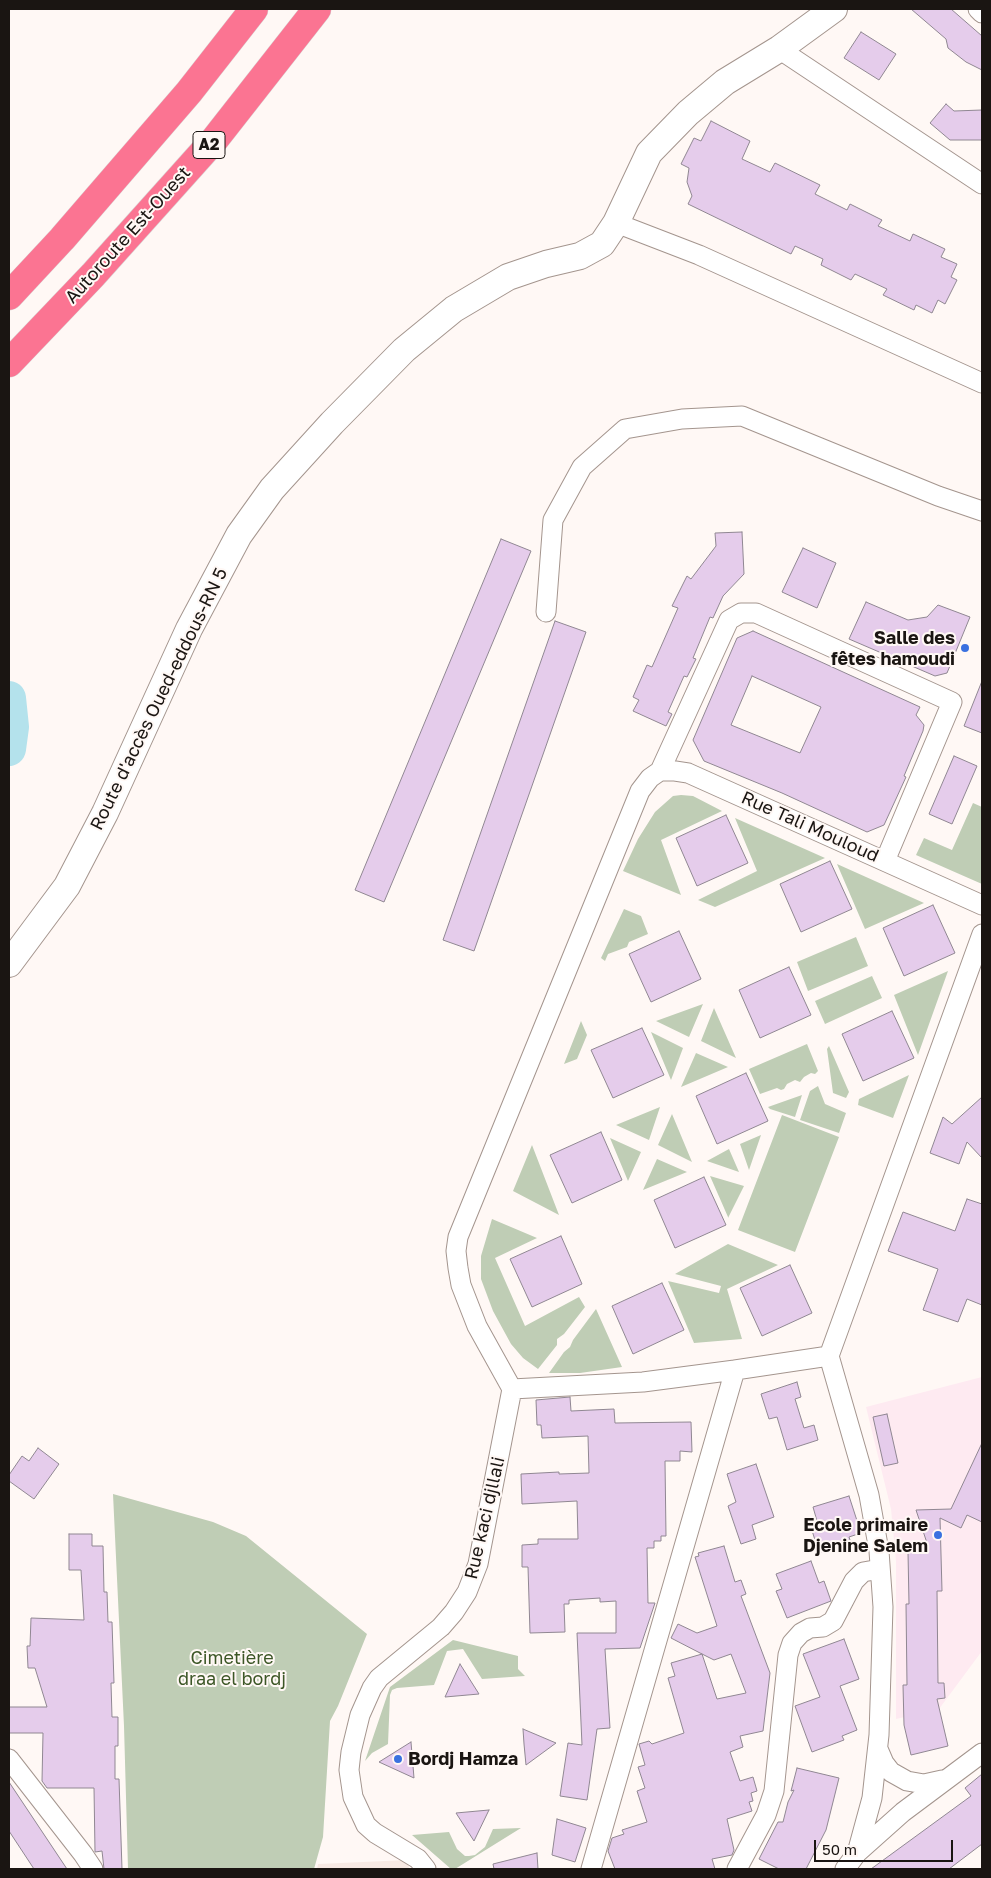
<!DOCTYPE html>
<html>
<head>
<meta charset="utf-8">
<style>
	body { margin:0 }
	#map { position:relative; width:991px; height:1878px; overflow:hidden; background:#fff8f5; font-family:"Golos Text",sans-serif }
	canvas { display:block }
	.frame { position:absolute; inset:0; border:10px solid #1a1512; pointer-events:none }
	.scale { position:absolute; left:814px; top:1840px; width:139px; height:22px; box-sizing:border-box; border:2px solid #1a1512; border-top:0; padding-left:6px; font-size:15px; line-height:18px; white-space:nowrap; color:#1a1512; -webkit-text-stroke:4px #fff8f5; paint-order:stroke }
</style>
</head>
<body>
<div id="map">
<canvas width="991" height="1878"></canvas>
<div class="frame"></div>
<div class="scale">50 m</div>
</div>
<script>
const ctx = document.querySelector('canvas').getContext('2d');
ctx.lineJoin = 'round';
function fillPath(path, color) { ctx.fillStyle = color; ctx.fill(path, 'evenodd'); }
const toPath = rows => new Path2D(rows.map(r => 'M' + r).join(''));
function strokePath(path, color, width, dash) { ctx.strokeStyle = color; ctx.lineWidth = width; ctx.lineCap = dash ? 'butt' : 'round'; ctx.setLineDash(dash || []); ctx.stroke(path); }
function drawText(font, color, halo, rows, align = 'center') {
  ctx.font = font + ' "Golos Text",sans-serif'; ctx.lineWidth = 4; ctx.setLineDash([]); ctx.textBaseline = 'middle'; ctx.strokeStyle = halo; ctx.fillStyle = color; for (const [text, x, y, turn = 0] of rows) {
    ctx.save(); ctx.translate(x, y); ctx.rotate((+turn || 0) * Math.PI / 180); ctx.textAlign = isNaN(turn) ? turn : align; if (halo) ctx.strokeText(text, 0, 0); ctx.fillText(text, 0, 0); ctx.restore();
  }
}
fillPath(toPath([
	[408,1860,409,1869,317,1869,318,1864]
]), '#f7e9e3');
fillPath(toPath([
	[982,1377,982,1651,939,1709,896,1719,896,1561,891,1509,866,1407]
]), '#feeaf1');
fillPath(toPath([
	[681,795,693,796,722,811,661,840,681,895,623,871,638,839,655,812,673,796],
	[973,803,982,807,982,884,916,855,924,838,952,850],
	[735,818,825,858,715,907,698,900,757,871],
	[837,864,924,903,865,929],
	[624,909,641,916,648,934,629,942,627,947,608,954,605,961,601,958],
	[856,937,868,966,808,991,797,962],
	[948,971,918,1055,894,995],
	[872,976,882,998,825,1024,815,1001],
	[703,1004,689,1037,656,1021],
	[714,1008,736,1058,701,1041],
	[581,1021,587,1035,577,1059,564,1064],
	[651,1032,683,1048,671,1080],
	[807,1044,818,1071,815,1074,811,1073,804,1077,800,1082,795,1080,787,1084,784,1089,781,1090,777,1088,760,1094,749,1069],
	[829,1046,849,1092,846,1098,833,1093,827,1049],
	[696,1053,728,1067,681,1087],
	[909,1075,893,1118,858,1105,859,1099],
	[818,1086,825,1104,846,1113,839,1133,800,1120,810,1091],
	[802,1095,795,1117,770,1109,768,1107],
	[660,1107,649,1140,616,1125],
	[672,1114,692,1162,658,1145],
	[782,1115,839,1137,795,1252,738,1230],
	[761,1135,749,1170,740,1144],
	[610,1138,641,1152,628,1181],
	[532,1145,559,1215,513,1191],
	[729,1149,739,1172,707,1161],
	[657,1159,687,1172,643,1190],
	[710,1176,744,1186,728,1218,728,1217],
	[492,1219,537,1238,495,1258,525,1326,579,1297,585,1307,564,1334,557,1339,557,1345,538,1369,523,1358,511,1344,493,1311,481,1279,481,1256],
	[728,1244,778,1265,727,1289,742,1339,694,1343,668,1281,719,1293,721,1286,675,1274],
	[596,1309,622,1367,580,1373,549,1373,564,1352,570,1347,573,1340],
	[113,1494,213,1522,246,1536,367,1634,338,1706,330,1721,323,1837,314,1869,128,1869,124,1726],
	[453,1640,518,1656,518,1669,525,1676,482,1679,463,1649,447,1651,434,1685,397,1688,392,1690,390,1695,388,1744,372,1753,365,1761,390,1687],
	[521,1828,455,1869,451,1869,412,1835,449,1832,457,1849,465,1856,469,1856,475,1855,485,1847,493,1829]
]), '#bfcdb5');
strokePath(toPath([
	[9,698,12,727,9,749]
]), '#b4e2ec', 34);
const building = toPath([
	[911,9,951,9,982,36,982,70,966,62,948,48,946,39,911,9],
	[861,32,896,54,879,80,844,58,861,32],
	[946,104,954,111,982,110,982,140,950,140,930,123,946,104],
	[711,121,750,141,742,159,770,172,775,163,820,185,815,194,847,210,850,204,882,220,878,226,910,241,913,234,945,249,941,257,957,264,951,277,957,280,945,304,938,300,932,313,916,305,914,310,883,295,887,289,855,274,851,280,821,265,823,259,795,246,791,254,688,204,692,196,687,182,689,168,681,164,694,138,701,141,711,121],
	[742,532,744,574,723,596,713,618,710,617,693,658,696,659,687,677,684,676,668,712,672,714,666,726,633,711,639,700,633,697,647,665,652,667,678,608,672,606,687,576,691,579,716,546,715,533,742,532],
	[501,539,531,551,384,902,355,890,501,539],
	[803,548,836,563,817,608,782,592,803,548],
	[866,602,908,620,927,617,938,605,970,617,947,673,935,676,849,639,866,602],
	[555,621,586,632,474,951,443,940,555,621],
	[753,631,920,707,916,715,924,725,923,731,904,776,906,777,884,825,867,832,782,793,704,761,693,740,737,638,753,631],
	[752,676,821,707,800,753,731,725,752,676],
	[982,681,982,733,964,726,982,681],
	[954,756,977,766,952,824,929,814,954,756],
	[726,815,748,863,697,886,676,838,726,815],
	[830,861,852,909,801,932,780,884,830,861],
	[933,905,955,953,904,976,883,928,933,905],
	[679,931,701,979,651,1002,629,954,679,931],
	[789,967,811,1015,760,1038,739,990,789,967],
	[892,1011,914,1058,863,1081,842,1034,892,1011],
	[642,1028,664,1075,613,1098,591,1050,642,1028],
	[746,1073,768,1121,717,1144,696,1096,746,1073],
	[982,1097,982,1158,967,1142,959,1164,930,1153,943,1117,952,1124,982,1097],
	[601,1132,622,1180,572,1203,550,1155,601,1132],
	[704,1177,726,1225,675,1248,654,1200,704,1177],
	[967,1199,982,1204,982,1305,967,1299,958,1322,923,1310,938,1269,888,1251,903,1212,955,1231,967,1199],
	[561,1236,582,1284,532,1307,510,1259,561,1236],
	[790,1265,812,1313,762,1336,740,1288,790,1265],
	[662,1283,684,1330,633,1354,612,1306,662,1283],
	[797,1382,801,1397,795,1399,804,1428,814,1425,818,1440,787,1450,777,1417,769,1419,761,1394,797,1382],
	[570,1397,571,1411,614,1409,615,1423,691,1422,692,1452,680,1451,680,1461,665,1461,666,1536,661,1536,661,1541,654,1541,654,1548,647,1548,648,1603,655,1603,640,1648,605,1649,610,1728,597,1729,587,1800,560,1796,568,1743,582,1745,577,1633,616,1633,616,1601,600,1602,600,1598,569,1600,569,1604,564,1604,565,1632,530,1633,528,1567,522,1567,522,1545,538,1544,538,1539,578,1539,577,1501,522,1504,521,1474,559,1472,559,1474,589,1473,588,1436,542,1438,541,1425,537,1425,536,1400,570,1397],
	[887,1414,898,1463,884,1466,873,1417,887,1414],
	[982,1443,982,1522,967,1515,961,1528,940,1518,942,1591,937,1591,938,1683,944,1683,945,1698,937,1699,948,1746,911,1755,904,1725,903,1685,907,1685,906,1604,909,1604,908,1552,928,1546,916,1510,951,1509,982,1443],
	[38,1448,59,1464,34,1499,9,1481,9,1475,22,1456,29,1461,38,1448],
	[756,1464,774,1517,752,1525,756,1539,741,1544,728,1506,736,1502,727,1474,756,1464],
	[849,1496,861,1533,849,1537,851,1543,819,1553,810,1524,817,1521,813,1507,849,1496],
	[69,1534,92,1534,92,1546,103,1546,104,1592,107,1592,108,1622,112,1622,114,1683,111,1683,112,1717,118,1717,118,1746,115,1746,115,1779,119,1779,122,1869,104,1869,102,1851,95,1852,94,1788,47,1788,42,1781,43,1733,9,1733,9,1707,47,1707,35,1668,28,1668,27,1646,30,1646,31,1618,84,1620,81,1570,69,1570,69,1534],
	[724,1546,735,1582,741,1580,746,1594,741,1596,770,1673,763,1731,740,1736,743,1747,730,1752,740,1781,753,1777,757,1791,751,1793,753,1801,749,1802,752,1811,727,1819,734,1850,732,1855,712,1859,715,1869,615,1869,608,1851,612,1838,624,1834,622,1830,647,1822,637,1791,645,1788,638,1767,645,1765,639,1744,649,1741,652,1744,684,1733,668,1678,675,1676,671,1663,702,1654,671,1638,678,1624,697,1633,717,1626,695,1557,699,1556,698,1553,724,1546],
	[702,1654,714,1660,731,1654,746,1693,717,1699,702,1654],
	[811,1561,819,1583,824,1581,831,1601,787,1618,776,1591,782,1589,776,1574,811,1561],
	[844,1639,859,1679,840,1686,857,1730,842,1736,844,1740,812,1752,795,1706,820,1697,803,1654,844,1639],
	[460,1664,479,1694,445,1697,460,1664],
	[523,1729,556,1743,526,1765,524,1744,523,1729],
	[411,1742,414,1778,379,1762,411,1742],
	[797,1768,839,1778,826,1830,806,1869,779,1869,759,1859,778,1822,783,1822,788,1802,794,1790,791,1791,797,1768],
	[982,1774,982,1844,949,1869,871,1869,971,1796,965,1788,982,1774],
	[9,1782,67,1869,34,1869,9,1831,9,1782],
	[489,1810,474,1841,456,1813,489,1810],
	[557,1819,586,1828,575,1862,552,1855,557,1819],
	[537,1853,538,1869,494,1869,493,1864,537,1853]
]);
fillPath(building, '#e5cceb');
strokePath(building, '#908792', 1);
const minor = toPath([
	[978,9,982,13],
	[779,49,982,184],
	[616,223,699,255,982,383],
	[546,612,553,520,582,467,625,429,682,419,742,416,938,496,982,511],
	[660,771,729,620,741,613,756,613,952,702,885,861],
	[829,1356,982,934],
	[735,1370,643,1382,512,1389,477,1326,461,1285,458,1268,456,1251,458,1237,640,791,650,778,660,771,675,771,688,773,982,905],
	[878,1749,884,1763,891,1772,907,1781,924,1784,942,1780],
	[9,1759,83,1854,93,1869],
	[857,1853,903,1812,982,1753],
	[426,1869,418,1859,375,1833,366,1825,353,1797,349,1770,351,1752,360,1715,372,1688,379,1678,441,1627,454,1612,467,1592,478,1564,512,1389],
	[591,1869,735,1370,829,1356,869,1495,879,1551,883,1607,879,1735,872,1798,857,1853,845,1869],
	[737,1869,766,1815,774,1791,788,1655,792,1643,801,1633,810,1628,823,1627,833,1621,854,1581,863,1572,880,1569]
]);
const secondary = toPath([
	[9,964,67,886,105,813,189,629,239,535,272,489,332,423,404,350,454,309,508,277,546,264,580,256,602,244,616,223,649,153,688,113,725,82,779,49,834,9]
]);
const motorway = toPath([
	[9,296,62,239,189,92,254,9],
	[9,363,93,275,215,139,317,9]
]);
strokePath(minor, '#a4958e', 21);
strokePath(secondary, '#a4958e', 28);
strokePath(motorway, '#d6d5d4', 29);
strokePath(minor, '#fff', 19);
strokePath(secondary, '#fff', 26);
strokePath(motorway, '#fb7492', 28);
for (const [x, y, r, color] of [
	[965,648,5,"#3a71e0"],
	[938,1535,5,"#3a71e0"],
	[398,1759,5,"#3a71e0"]
]) { const dot = new Path2D(); dot.arc(x, y, r, 0, 2 * Math.PI); ctx.fillStyle = color; ctx.fill(dot); strokePath(dot, '#fff8f5', 2); }
for (const [x, y, w] of [
	[209,145,32]
]) { const box = new Path2D(); box.roundRect(x - w / 2, y - 13.5, w, 27, 4); ctx.fillStyle = '#fff8f5'; ctx.fill(box); strokePath(box, '#1a1512', 1); }
drawText('bold 16px', '#1a1512', null, [
	["A2",209,145]
]);
drawText('18px', '#1a1512', '#fff8f5', [
	["Autoroute Est-Ouest",128,235,-48],
	["Route d'accès Oued-eddous-RN 5",159,699,-64],
	["Rue Tali Mouloud",810,827,24],
	["Rue kaci djllali",485,1518,-77]
]);
drawText('bold 18px', '#1a1512', '#fff8f5', [
	["Salle des",955,638],
	["fêtes hamoudi",955,659],
	["Ecole primaire",928,1525],
	["Djenine Salem",928,1546],
	["Bordj Hamza",408,1759,"left"]
], 'right');
drawText('18px', '#3c5626', '#fff8f5', [
	["Cimetière",232,1658],
	["draa el bordj",232,1679]
]);
</script>
</body>
</html>
